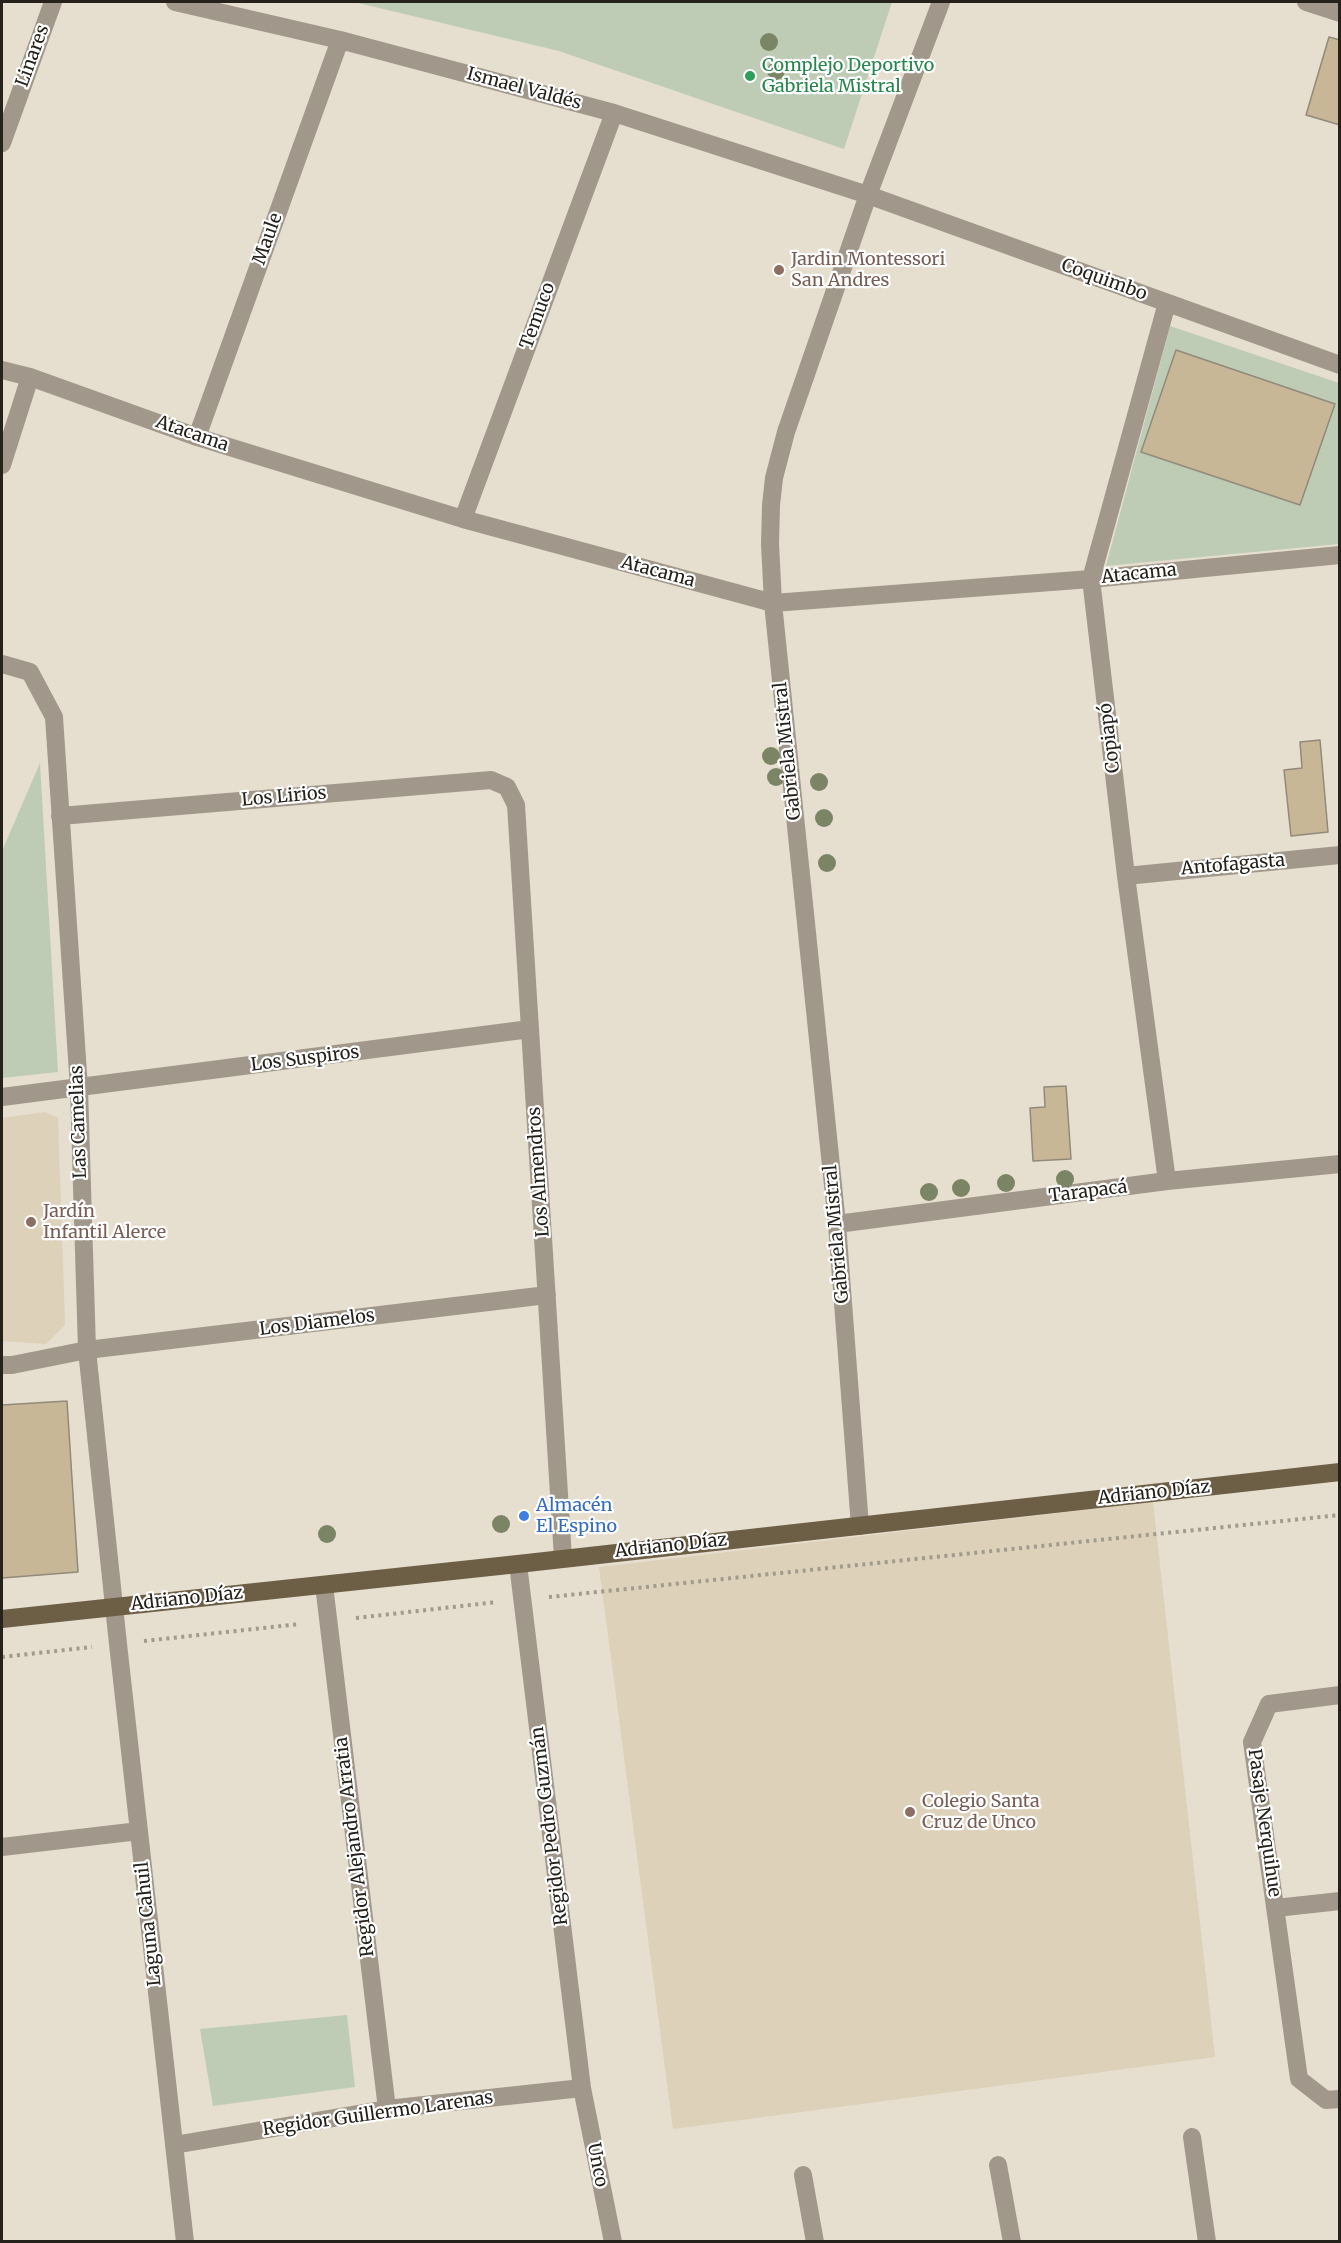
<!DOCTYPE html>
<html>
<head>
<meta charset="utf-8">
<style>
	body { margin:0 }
	#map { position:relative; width:1341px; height:2243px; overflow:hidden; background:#e6dece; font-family:Merriweather,serif }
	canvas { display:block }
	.frame { position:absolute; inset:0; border:3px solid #25221c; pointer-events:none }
</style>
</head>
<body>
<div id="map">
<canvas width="1341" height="2243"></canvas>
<div class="frame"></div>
</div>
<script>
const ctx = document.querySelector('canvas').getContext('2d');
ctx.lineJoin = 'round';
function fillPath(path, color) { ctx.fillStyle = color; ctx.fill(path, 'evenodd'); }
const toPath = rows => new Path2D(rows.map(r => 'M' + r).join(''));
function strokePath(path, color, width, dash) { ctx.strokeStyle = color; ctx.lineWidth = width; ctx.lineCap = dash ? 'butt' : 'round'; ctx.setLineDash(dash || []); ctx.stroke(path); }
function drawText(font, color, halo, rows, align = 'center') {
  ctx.font = font + ' Merriweather,serif'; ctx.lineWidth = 4.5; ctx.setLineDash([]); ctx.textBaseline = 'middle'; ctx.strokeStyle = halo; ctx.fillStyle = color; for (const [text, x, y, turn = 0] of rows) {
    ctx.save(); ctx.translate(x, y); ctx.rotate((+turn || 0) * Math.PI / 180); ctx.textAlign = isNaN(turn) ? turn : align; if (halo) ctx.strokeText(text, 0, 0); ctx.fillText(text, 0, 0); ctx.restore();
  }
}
fillPath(toPath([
	[45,1112,58,1118,65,1325,46,1344,2,1341,2,1118],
	[1153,1502,1215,2057,673,2129,599,1567]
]), '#ddd1ba');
fillPath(toPath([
	[354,2,892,2,844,149,559,51],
	[1170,326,1339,383,1339,544,1106,566],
	[40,763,58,1072,2,1078,2,851],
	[347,2015,355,2087,213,2106,200,2029]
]), '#beccb6');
const building = toPath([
	[1329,37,1340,40,1340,125,1306,115,1329,37],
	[1176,350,1335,404,1300,505,1141,452,1176,350],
	[1320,740,1328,832,1291,836,1284,770,1302,768,1300,742,1320,740],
	[1066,1086,1071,1159,1033,1161,1030,1108,1045,1107,1044,1087,1066,1086],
	[67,1401,78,1572,2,1578,2,1405,67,1401]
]);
fillPath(building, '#c7b796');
strokePath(building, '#918a7b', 1.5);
strokePath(toPath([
	[549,1597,1340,1515],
	[356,1618,497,1602],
	[144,1641,300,1624],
	[2,1657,92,1647]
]), '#a19b8e', 4, [3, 4.5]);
strokePath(toPath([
	[175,2,340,40,614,113,868,195,1340,365],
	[1306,2,1340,13],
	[2,143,53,2],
	[1167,303,1091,579,1126,876,1167,1181],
	[2,370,30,377,197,437,463,519,773,603,1091,579,1340,555],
	[197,437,340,40],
	[2,465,30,377],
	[463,519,614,113],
	[2,664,30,672,54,717,79,1088,87,1350,118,1644,185,2242],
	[60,816,491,780,507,787,516,805,563,1558],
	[1126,876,1340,855],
	[2,1097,530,1029],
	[837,1224,1167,1181,1340,1164],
	[2,1365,12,1365,87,1350,547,1295],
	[860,1526,837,1224,773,603,770,544,771,505,774,478,786,432,868,195,941,2],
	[518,1564,582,2088,613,2242],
	[324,1585,387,2109],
	[1340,1695,1269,1704,1252,1742,1299,2079,1326,2100,1340,2099],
	[2,1847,139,1831],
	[1276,1908,1340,1901],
	[1192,2137,1207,2242],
	[174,2145,387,2109,582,2088],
	[998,2165,1012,2242],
	[803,2175,815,2242]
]), '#a1988b', 18);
strokePath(toPath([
	[2,1619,518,1564,1340,1472]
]), '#6d5e46', 18);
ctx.fillStyle = '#7b8565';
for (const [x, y] of [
	[769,42],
	[776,71],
	[771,756],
	[776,777],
	[819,782],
	[824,818],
	[827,863],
	[1065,1179],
	[1006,1183],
	[961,1188],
	[929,1192],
	[501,1524],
	[327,1534]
]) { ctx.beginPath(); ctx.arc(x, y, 9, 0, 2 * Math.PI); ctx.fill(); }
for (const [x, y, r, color] of [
	[750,76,6,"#2e9e5b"],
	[779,270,6,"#8d6e63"],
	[31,1222,6,"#8d6e63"],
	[524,1516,6,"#3f7fe0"],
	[910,1812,6,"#8d6e63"]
]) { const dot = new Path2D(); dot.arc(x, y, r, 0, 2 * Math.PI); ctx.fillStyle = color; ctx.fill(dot); strokePath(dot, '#fff', 2); }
drawText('18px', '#25221c', '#fff', [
	["Linares",33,56,-70],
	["Ismael Valdés",524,89,15],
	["Maule",268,239,-70],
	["Coquimbo",1104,280,20],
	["Temuco",538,316,-70],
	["Atacama",192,434,19],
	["Atacama",658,572,15],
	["Atacama",1139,574,-6],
	["Copiapó",1110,738,-97],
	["Gabriela Mistral",788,751,-96],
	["Los Lirios",284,797,-5],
	["Antofagasta",1233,865,-5],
	["Los Suspiros",305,1059,-7],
	["Las Camelias",79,1122,-92],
	["Los Almendros",539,1172,-94],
	["Tarapacá",1088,1192,-7],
	["Gabriela Mistral",837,1234,-95],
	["Los Diamelos",317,1323,-7],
	["Adriano Díaz",1154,1493,-6],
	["Adriano Díaz",671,1546,-6],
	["Adriano Díaz",187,1599,-6],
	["Pasaje Nerquihue",1264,1823,82],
	["Regidor Pedro Guzmán",550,1826,-97],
	["Regidor Alejandro Arratia",355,1847,-97],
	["Laguna Cahuil",149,1924,-96],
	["Regidor Guillermo Larenas",378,2114,-8],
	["Unco",597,2165,79]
]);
drawText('18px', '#27864d', '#fff', [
	["Complejo Deportivo",762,66],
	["Gabriela Mistral",762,87]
], 'left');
drawText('18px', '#785e54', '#fff', [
	["Jardin Montessori",791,260],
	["San Andres",791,281],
	["Jardín",43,1212],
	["Infantil Alerce",43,1233],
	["Colegio Santa",922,1802],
	["Cruz de Unco",922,1823]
], 'left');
drawText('18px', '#366cbe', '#fff', [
	["Almacén",536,1506],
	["El Espino",536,1527]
], 'left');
</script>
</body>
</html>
